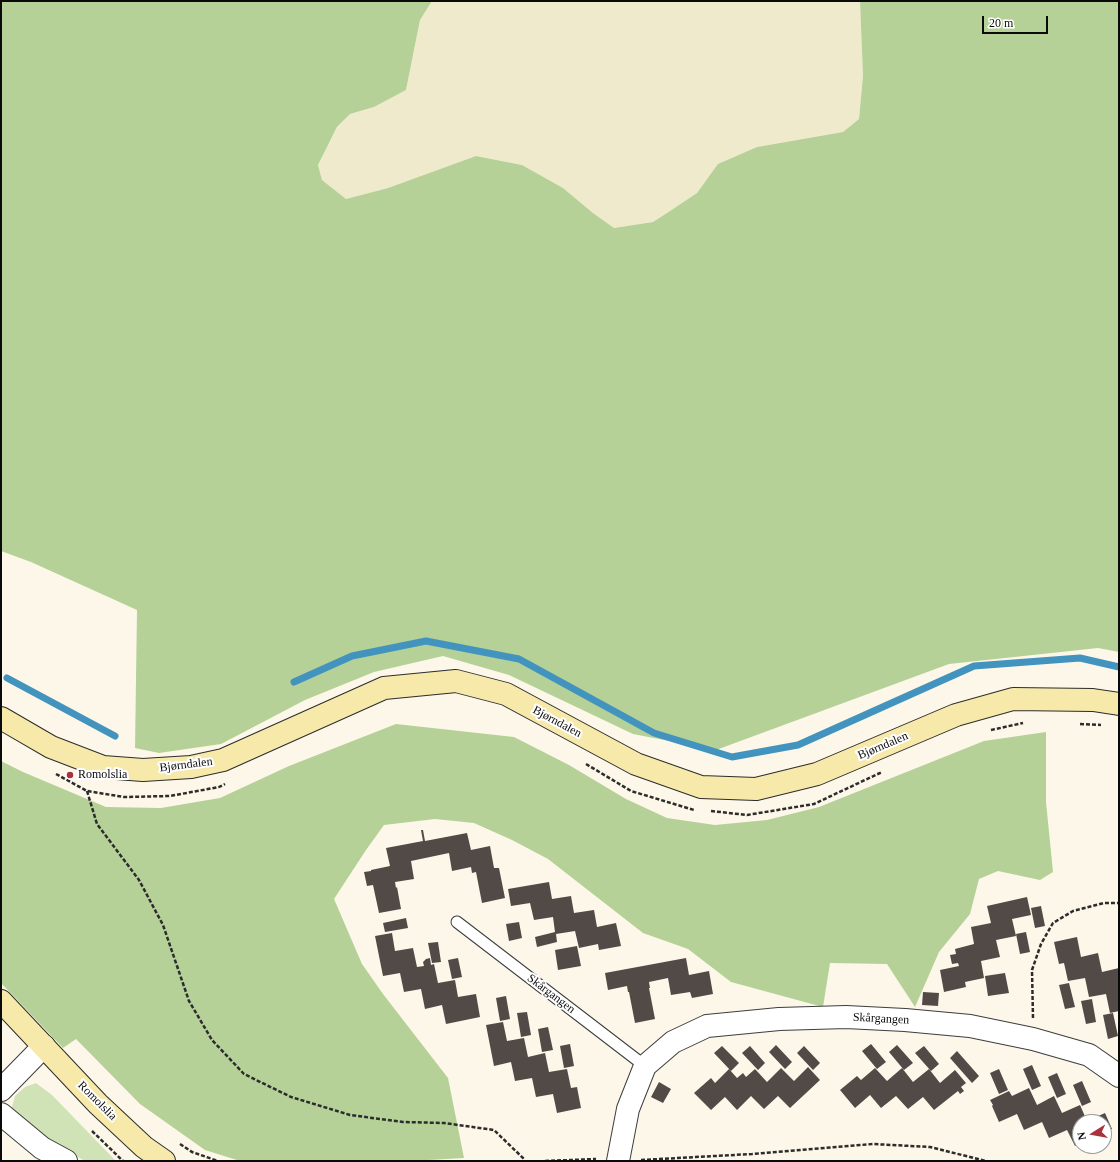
<!DOCTYPE html>
<html>
<head>
<meta charset="utf-8">
<style>
	body { margin:0 }
	#map { position:relative; width:1120px; height:1162px; overflow:hidden; background:#fdf7e9; font-family:"Times New Roman",serif }
	canvas { display:block }
	.frame { position:absolute; inset:0; border:2px solid #0a0a0a; pointer-events:none }
	.north { position:absolute; left:1072px; top:1114px; width:40px; height:40px; box-sizing:border-box; background:#fff; border:1px solid #9d9d9d; border-radius:50%; rotate:259deg; font-size:11px; font-weight:700; line-height:16px; text-align:center; color:#0a0a0a }
	.north::after { content:''; display:block; margin:auto; width:14px; height:18px; background:#aa323f; clip-path:polygon(50% 0,100% 100%,50% 72%,0 100%) }
	.scale { position:absolute; left:982px; top:16px; width:66px; height:18px; box-sizing:border-box; border:2px solid #0a0a0a; border-top:0; padding-left:5px; font-size:12px; line-height:14px; white-space:nowrap; color:#0a0a0a; -webkit-text-stroke:3px #fff; paint-order:stroke }
</style>
</head>
<body>
<div id="map">
<canvas width="1120" height="1162"></canvas>
<div class="frame"></div>
<div class="north">N</div>
<div class="scale">20 m</div>
</div>
<script>
const ctx = document.querySelector('canvas').getContext('2d');
ctx.lineJoin = 'round';
function fillPath(path, color) { ctx.fillStyle = color; ctx.fill(path, 'evenodd'); }
const toPath = rows => new Path2D(rows.map(r => 'M' + r).join(''));
function strokePath(path, color, width, dash) { ctx.strokeStyle = color; ctx.lineWidth = width; ctx.lineCap = dash ? 'butt' : 'round'; ctx.setLineDash(dash || []); ctx.stroke(path); }
function drawText(font, color, halo, rows, align = 'center') {
  ctx.font = font + ' "Times New Roman",serif'; ctx.lineWidth = 4; ctx.setLineDash([]); ctx.textBaseline = 'middle'; ctx.strokeStyle = halo; ctx.fillStyle = color; for (const [text, x, y, turn = 0] of rows) {
    ctx.save(); ctx.translate(x, y); ctx.rotate((+turn || 0) * Math.PI / 180); ctx.textAlign = isNaN(turn) ? turn : align; if (halo) ctx.strokeText(text, 0, 0); ctx.fillText(text, 0, 0); ctx.restore();
  }
}
fillPath(toPath([
	[432,1,860,1,863,76,859,119,843,132,757,147,719,164,697,193,670,211,653,222,614,228,593,213,563,188,522,165,476,156,388,188,346,199,322,180,318,165,337,128,350,114,374,107,406,90,420,20]
]), '#efeacc');
fillPath(toPath([
	[36,1083,52,1095,116,1161,85,1161,58,1146,16,1120,12,1107,15,1096,25,1087]
]), '#d0e3b7');
fillPath(toPath([
	[1,1,432,1,420,20,406,90,374,107,350,114,337,127,318,165,322,180,346,199,388,188,476,156,522,165,563,188,593,213,614,228,653,222,670,211,697,193,718,164,757,147,843,132,859,119,863,76,860,1,1119,1,1119,652,1098,648,949,664,716,750,633,734,509,675,443,656,374,672,305,700,221,744,159,753,135,748,137,610,31,562,1,551],
	[396,724,514,737,569,765,626,799,667,818,715,825,767,820,819,807,984,741,1046,732,1046,802,1053,872,1040,880,998,871,979,879,970,914,939,952,915,1007,887,964,830,963,823,1007,731,982,688,949,643,933,548,859,512,840,474,823,435,819,384,825,366,850,334,899,362,964,383,994,448,1078,464,1158,411,1161,240,1161,205,1150,140,1104,76,1039,63,1048,1,983,1,761,23,772,106,807,161,808,220,798,289,766]
]), '#b5d198');
strokePath(toPath([
	[7,678,115,736],
	[294,682,352,656,426,641,519,659,654,733,732,757,798,745,974,666,1080,658,1119,667]
]), '#4294be', 7);
fillPath(toPath([
	[421,830,423,830,425,841,467,833,471,850,490,846,494,868,499,868,505,898,482,903,476,872,472,873,471,867,452,871,449,853,411,861,414,879,395,882,396,888,397,887,401,909,379,913,373,885,367,886,364,872,371,871,371,870,390,866,386,848,423,841],
	[549,882,552,899,571,896,574,913,594,910,597,927,616,923,621,946,599,950,598,944,579,948,575,931,556,934,557,942,537,947,535,937,555,932,553,917,534,920,530,903,511,906,508,889],
	[1027,897,1031,915,1012,919,1016,936,996,940,1000,957,981,961,984,978,965,982,966,987,944,992,940,970,959,966,958,963,952,964,950,955,956,954,955,949,974,944,971,927,991,923,987,906],
	[1041,906,1045,926,1035,928,1031,908],
	[406,918,408,928,385,932,383,923],
	[519,922,522,938,509,941,506,924],
	[1026,932,1030,952,1020,954,1016,934],
	[392,933,395,951,413,948,417,967,424,966,423,962,426,959,430,958,431,965,434,964,438,983,455,980,458,997,476,994,480,1017,446,1024,442,1005,425,1009,421,989,404,992,400,973,383,976,375,936],
	[1077,937,1081,957,1098,953,1102,972,1119,968,1119,1011,1110,1013,1106,994,1089,997,1085,978,1068,981,1064,963,1059,964,1054,942],
	[438,942,441,962,432,963,428,943],
	[577,946,581,966,558,970,555,950],
	[458,958,462,977,452,979,448,960],
	[686,958,689,975,709,971,713,994,692,998,690,992,671,995,668,978,649,982,650,988,649,988,655,1019,635,1023,629,992,628,992,627,986,608,990,605,973],
	[1005,973,1009,993,988,996,985,976],
	[1069,983,1075,1007,1065,1009,1059,985],
	[923,992,939,993,938,1006,922,1005],
	[506,996,510,1019,500,1021,496,998],
	[1092,999,1096,1022,1086,1024,1081,1001],
	[527,1012,531,1035,521,1037,517,1013],
	[1113,1013,1118,1036,1108,1039,1103,1015],
	[503,1022,507,1041,524,1038,528,1057,545,1053,549,1072,567,1069,571,1088,577,1087,581,1108,557,1113,553,1094,536,1097,532,1078,515,1081,511,1062,494,1066,486,1025],
	[548,1027,553,1050,542,1052,538,1029],
	[570,1044,574,1066,564,1068,560,1046],
	[871,1044,886,1062,877,1069,862,1051],
	[776,1045,792,1062,785,1069,769,1052],
	[897,1045,913,1063,904,1070,889,1052],
	[722,1046,739,1063,731,1071,714,1053],
	[750,1046,765,1063,758,1070,742,1053],
	[804,1046,820,1063,813,1070,797,1053],
	[924,1046,939,1064,931,1071,915,1053],
	[957,1051,979,1076,972,1083,950,1058],
	[1032,1065,1041,1086,1032,1090,1023,1069],
	[808,1067,820,1080,790,1108,778,1096,764,1109,751,1096,737,1110,725,1097,711,1110,694,1093,711,1078,715,1083,729,1069,737,1078,743,1073,746,1077,755,1069,767,1082,781,1068,794,1081],
	[875,1068,887,1081,902,1068,913,1082,929,1069,940,1083,955,1070,966,1083,961,1087,964,1091,960,1094,958,1091,934,1110,923,1097,908,1109,896,1096,881,1108,870,1095,855,1108,840,1090,857,1076,861,1080],
	[999,1069,1008,1090,999,1094,990,1073],
	[1057,1073,1066,1094,1057,1098,1048,1077],
	[1082,1081,1091,1102,1082,1106,1073,1085],
	[659,1082,671,1089,663,1103,651,1097],
	[1029,1088,1037,1105,1054,1096,1062,1113,1080,1105,1087,1121,1105,1113,1112,1129,1104,1132,1104,1122,1080,1122,1080,1143,1075,1146,1067,1130,1049,1138,1042,1122,1024,1130,1017,1114,999,1122,992,1106,993,1105,990,1100,1009,1091,1012,1096]
]), '#514a47');
const lane = toPath([
	[457,922,645,1066]
]);
const street = toPath([
	[1,1090,44,1046],
	[1,1114,42,1148,66,1161],
	[618,1161,628,1109,645,1066,673,1042,707,1026,779,1019,846,1017,905,1020,970,1026,1033,1039,1089,1055,1119,1076]
]);
const secondary = toPath([
	[1,718,51,747,103,767,143,770,191,767,223,760,384,688,456,681,506,694,636,764,701,787,756,789,817,774,956,715,1013,699,1093,700,1119,704],
	[1,1001,98,1104,144,1147,164,1161]
]);
strokePath(lane, '#3d3d3d', 13);
strokePath(street, '#3d3d3d', 24);
strokePath(secondary, '#2c2c2c', 24);
strokePath(toPath([
	[1080,724,1101,725],
	[991,730,1023,723],
	[586,764,631,791,694,810],
	[56,774,87,791,124,797,170,796,219,787,225,784],
	[87,791,97,824,139,880,163,925,189,1001,212,1040,244,1074,291,1097,350,1115,403,1122,444,1123,494,1130,524,1159,525,1161],
	[711,811,747,815,814,804,882,772],
	[1033,1018,1032,970,1041,944,1053,923,1073,911,1104,903,1119,903],
	[92,1131,123,1161],
	[180,1144,192,1152,218,1161],
	[641,1160,752,1154,873,1144,930,1147,986,1161],
	[545,1161,596,1159]
]), '#2c2c2c', 2.5, [4, 2]);
strokePath(lane, '#fff', 11);
strokePath(street, '#fff', 22);
strokePath(secondary, '#f6e9aa', 22);
for (const [x, y, r, color] of [
	[70,775,4,"#aa323f"]
]) { const dot = new Path2D(); dot.arc(x, y, r, 0, 2 * Math.PI); ctx.fillStyle = color; ctx.fill(dot); strokePath(dot, '#fff', 1.5); }
drawText('12px', '#0a0a0a', '#fff', [
	["Bjørndalen",557,722,28],
	["Bjørndalen",883,746,-23],
	["Bjørndalen",186,765,-7],
	["Skårgangen",551,994,37],
	["Skårgangen",881,1019,3],
	["Romolslia",97,1101,45]
]);
drawText('12px', '#0a0a0a', '#fff', [
	["Romolslia",78,775]
], 'left');
</script>
</body>
</html>
